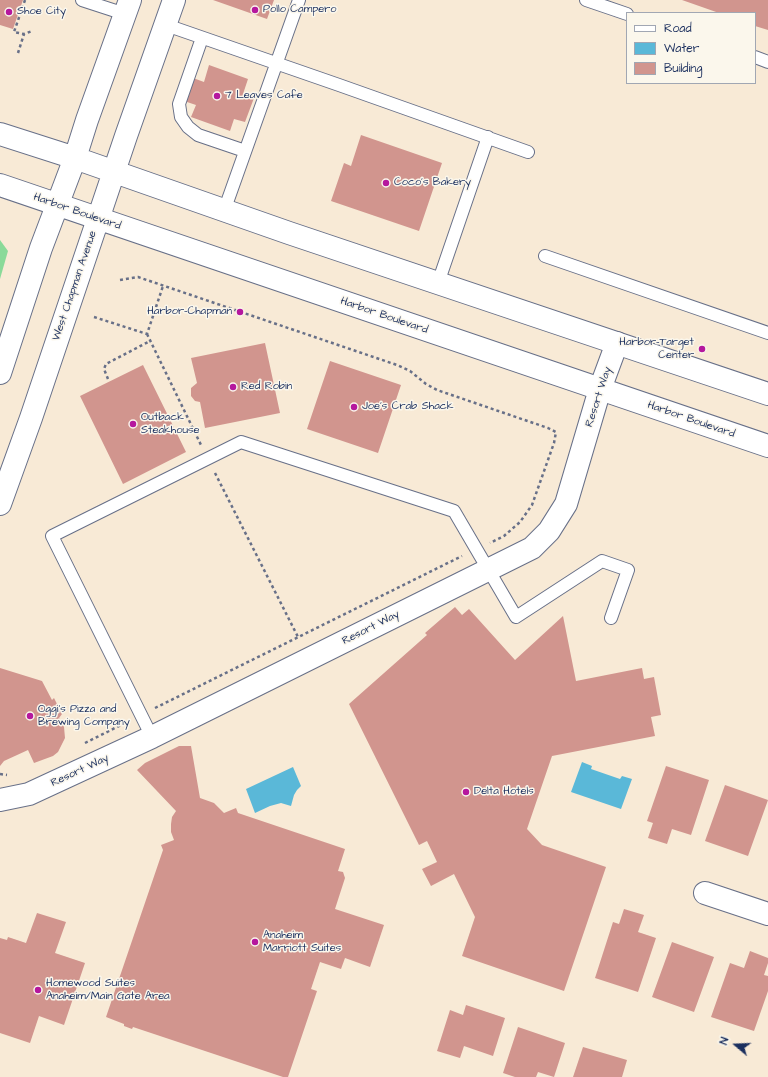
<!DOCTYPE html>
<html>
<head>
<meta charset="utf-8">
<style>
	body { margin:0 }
	#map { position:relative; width:768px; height:1077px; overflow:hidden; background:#f8ead6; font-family:"Architects Daughter",sans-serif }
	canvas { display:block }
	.legend { position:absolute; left:626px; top:12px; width:130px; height:72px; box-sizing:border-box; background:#fbf7ec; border:1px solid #a1a7b3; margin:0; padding:5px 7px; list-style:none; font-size:12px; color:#1b2f5e }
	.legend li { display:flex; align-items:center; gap:8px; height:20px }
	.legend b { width:20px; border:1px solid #a1a7b3 }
	.north { position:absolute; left:716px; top:1025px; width:40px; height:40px; -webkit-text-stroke:3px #fbf7ec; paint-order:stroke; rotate:289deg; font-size:11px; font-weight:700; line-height:16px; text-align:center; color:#1b2f5e }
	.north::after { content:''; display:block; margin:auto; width:14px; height:18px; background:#1b2f5e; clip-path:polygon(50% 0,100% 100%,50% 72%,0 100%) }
</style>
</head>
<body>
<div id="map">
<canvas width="768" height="1077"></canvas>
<ul class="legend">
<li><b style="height:5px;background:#fff"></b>Road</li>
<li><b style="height:11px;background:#5ab8d8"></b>Water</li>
<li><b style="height:11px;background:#d1958e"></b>Building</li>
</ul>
<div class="north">N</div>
</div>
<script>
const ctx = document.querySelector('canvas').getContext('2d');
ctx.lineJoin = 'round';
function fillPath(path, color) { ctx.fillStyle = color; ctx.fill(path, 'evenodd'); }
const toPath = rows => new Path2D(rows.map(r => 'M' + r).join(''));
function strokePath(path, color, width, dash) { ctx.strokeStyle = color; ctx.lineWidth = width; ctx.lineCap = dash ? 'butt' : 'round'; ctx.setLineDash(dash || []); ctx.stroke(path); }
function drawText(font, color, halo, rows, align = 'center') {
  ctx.font = font + ' "Architects Daughter",sans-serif'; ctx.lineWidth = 3; ctx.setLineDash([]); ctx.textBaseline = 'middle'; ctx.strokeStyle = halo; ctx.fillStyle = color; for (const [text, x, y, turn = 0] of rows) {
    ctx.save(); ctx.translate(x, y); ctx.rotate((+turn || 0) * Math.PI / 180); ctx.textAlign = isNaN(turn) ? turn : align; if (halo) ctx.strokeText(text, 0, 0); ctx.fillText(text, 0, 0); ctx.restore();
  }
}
fillPath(toPath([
	[0,240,8,251,0,279]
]), '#8ada99');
fillPath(toPath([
	[582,762,592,766,591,769,620,779,622,776,632,779,621,809,571,792],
	[293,767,301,786,297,790,294,795,291,806,281,803,270,806,255,813,246,789]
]), '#5ab8d8');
fillPath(toPath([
	[0,0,23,0,13,29,0,25],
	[213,0,274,0,267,19],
	[682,0,768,0,768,30,755,26,755,13,719,13],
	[209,65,248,79,243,94,254,98,245,122,234,119,230,131,191,117,196,105,184,101,193,78,204,82],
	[361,135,442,163,419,231,331,201,344,163,351,166],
	[265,343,280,413,205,428,200,402,195,401,191,396,191,388,197,383,191,358],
	[330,361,401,385,378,453,307,429],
	[143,365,186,452,123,484,80,396],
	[455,607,462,615,469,609,515,660,563,616,576,681,642,668,644,679,654,677,661,715,651,717,655,736,552,756,527,829,542,845,606,867,564,991,462,956,475,917,454,874,431,886,422,869,437,862,427,841,419,845,349,704,427,635,425,633],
	[0,668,42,681,52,700,54,698,62,714,59,718,64,727,65,738,58,752,53,756,34,763,28,750,4,761,0,766],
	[179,746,191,746,200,798,214,803,224,813,236,808,238,813,345,849,338,871,343,872,345,878,335,909,384,925,370,967,345,958,341,969,320,962,311,989,317,991,288,1077,283,1077,133,1027,132,1029,124,1026,124,1024,106,1017,163,850,161,845,174,840,171,832,171,824,172,817,176,811,137,770,145,763],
	[666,766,709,780,691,835,672,829,667,844,648,838,653,823,647,821],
	[725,785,768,800,748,856,705,841],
	[624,909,644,915,638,932,656,938,638,992,595,978,613,922,619,924],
	[37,913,66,922,55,953,85,963,64,1025,39,1016,30,1043,0,1033,0,938,7,940,8,937,26,943],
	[672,942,714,957,694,1012,652,997],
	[750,951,768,958,768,963,764,975,768,976,768,991,754,1031,711,1017,730,963,744,968],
	[466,1005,505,1018,493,1056,464,1046,460,1058,437,1051,450,1010,463,1015],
	[518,1027,565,1043,554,1077,538,1072,536,1077,515,1077,503,1073],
	[583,1047,627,1060,622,1077,573,1077]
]), '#d1958e');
const lane = toPath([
	[82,0,125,14],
	[586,0,627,14],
	[166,25,339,85,528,152],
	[202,38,179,104,181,117,188,127,198,135,245,151],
	[755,57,768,62],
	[224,211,299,0],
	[545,256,768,333],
	[438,283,488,137],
	[152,737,52,536,241,442,454,511,516,617,602,561,628,570,611,618]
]);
const street = toPath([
	[0,800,29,794,152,737,532,548,549,531,566,504,600,389,617,343],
	[705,893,768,914]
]);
const primary = toPath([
	[0,134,75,158,289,233,768,394],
	[0,185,768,446],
	[0,373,41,248,75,158,87,120,130,0],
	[0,504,31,418,126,136,174,0]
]);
strokePath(lane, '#687088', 14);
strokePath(street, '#687088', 24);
strokePath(primary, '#687088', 24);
strokePath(toPath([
	[25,0,14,32,24,34,32,31],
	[18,53,24,34],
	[120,280,138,277,397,365,410,371,426,384,437,390,548,428,556,432,554,443,532,505,520,522,504,536,490,543],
	[94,317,147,334,163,286],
	[147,334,201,445],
	[108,379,104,369,106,364,150,341],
	[215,473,298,637],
	[155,708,462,556],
	[85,743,127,722],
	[0,774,7,775]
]), '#687088', 2.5, [3, 3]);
strokePath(lane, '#fff', 12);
strokePath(street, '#fff', 22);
strokePath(primary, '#fff', 22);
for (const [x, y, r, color] of [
	[255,10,4,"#b5179e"],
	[9,12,4,"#b5179e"],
	[217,96,4,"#b5179e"],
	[386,183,4,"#b5179e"],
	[240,312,4,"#b5179e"],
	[702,349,4,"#b5179e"],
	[233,387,4,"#b5179e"],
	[354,407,4,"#b5179e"],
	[133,424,4,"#b5179e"],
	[30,716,4,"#b5179e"],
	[466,792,4,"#b5179e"],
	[255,942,4,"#b5179e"],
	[38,990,4,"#b5179e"]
]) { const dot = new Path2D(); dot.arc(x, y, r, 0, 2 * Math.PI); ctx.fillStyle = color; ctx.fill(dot); strokePath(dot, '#fbf7ec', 1.5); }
drawText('11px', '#1b2f5e', '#fbf7ec', [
	["Pollo Campero",263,10],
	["Shoe City",17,12],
	["7 Leaves Cafe",225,96],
	["Coco's Bakery",394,183],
	["Harbor-Chapman",232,312,"right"],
	["Harbor-Target",694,343,"right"],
	["Center",694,356,"right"],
	["Red Robin",241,387],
	["Joe's Crab Shack",362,407],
	["Outback",141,418],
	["Steakhouse",141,431],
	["Oggi's Pizza and",38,710],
	["Brewing Company",38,723],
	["Delta Hotels",474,792],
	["Anaheim",263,936],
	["Marriott Suites",263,949],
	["Homewood Suites",46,984],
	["Anaheim/Main Gate Area",46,997]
], 'left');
drawText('11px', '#1b2f5e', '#fbf7ec', [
	["Harbor Boulevard",77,212,19],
	["West Chapman Avenue",75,286,-71],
	["Harbor Boulevard",384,316,19],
	["Resort Way",599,397,-72],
	["Harbor Boulevard",691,420,19],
	["Resort Way",371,628,-27],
	["Resort Way",80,771,-25]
]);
</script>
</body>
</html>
